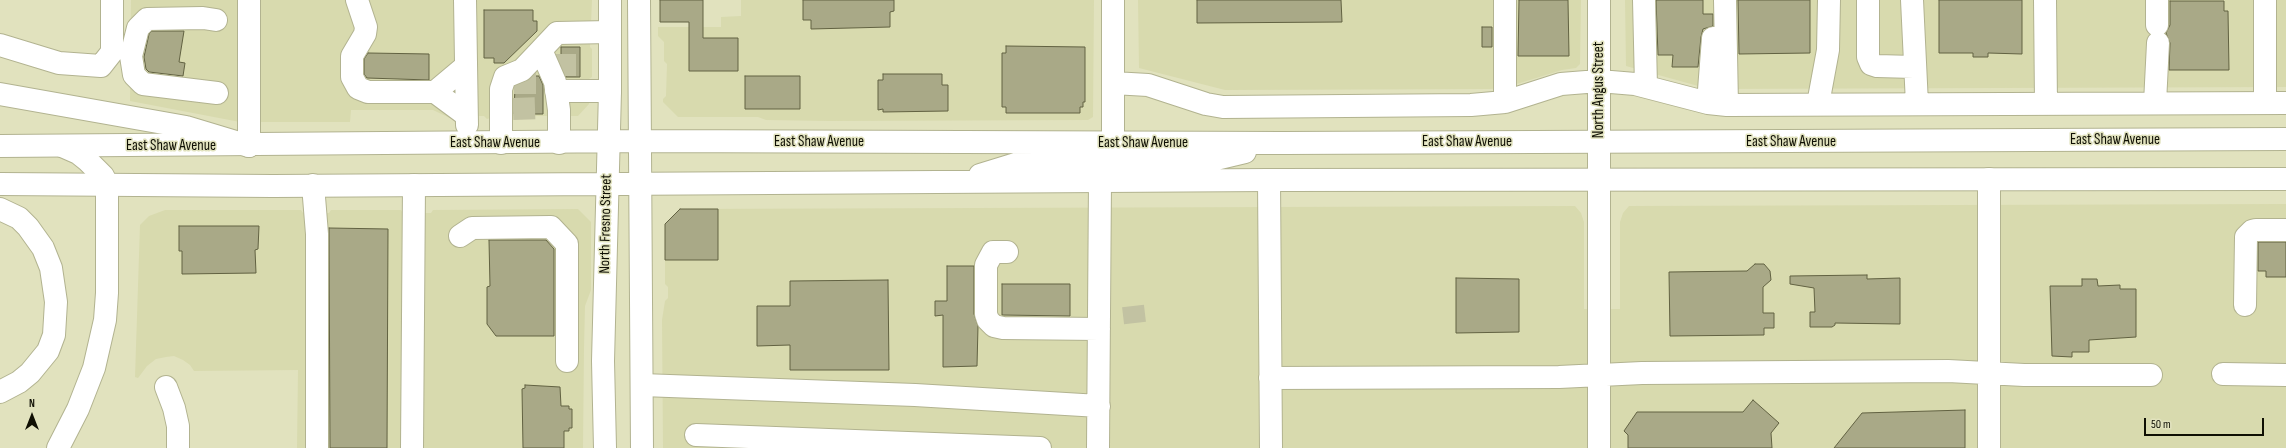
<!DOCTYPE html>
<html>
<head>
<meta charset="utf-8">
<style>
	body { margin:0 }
	#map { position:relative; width:2286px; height:448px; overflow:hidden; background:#e1e2be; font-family:"Sofia Sans Condensed",sans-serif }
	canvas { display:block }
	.north { position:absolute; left:12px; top:396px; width:40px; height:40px; -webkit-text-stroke:3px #e1e2be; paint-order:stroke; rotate:0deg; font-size:11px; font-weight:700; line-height:16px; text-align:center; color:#0f0f04 }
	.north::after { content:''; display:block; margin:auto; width:14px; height:18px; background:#0f0f04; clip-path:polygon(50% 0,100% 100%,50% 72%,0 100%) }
	.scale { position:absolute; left:2144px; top:418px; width:120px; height:18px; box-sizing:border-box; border:2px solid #0f0f04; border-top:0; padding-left:5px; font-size:12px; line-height:14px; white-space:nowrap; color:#0f0f04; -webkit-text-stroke:3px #e1e2be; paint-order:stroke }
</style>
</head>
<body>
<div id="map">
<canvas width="2286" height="448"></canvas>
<div class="north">N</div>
<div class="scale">50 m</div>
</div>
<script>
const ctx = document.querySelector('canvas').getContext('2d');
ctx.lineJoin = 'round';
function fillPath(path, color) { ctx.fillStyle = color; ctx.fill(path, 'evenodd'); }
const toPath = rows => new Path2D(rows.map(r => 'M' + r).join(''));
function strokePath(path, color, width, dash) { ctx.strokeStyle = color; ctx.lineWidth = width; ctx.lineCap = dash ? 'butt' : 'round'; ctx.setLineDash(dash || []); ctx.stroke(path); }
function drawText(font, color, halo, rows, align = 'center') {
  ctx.font = font + ' "Sofia Sans Condensed",sans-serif'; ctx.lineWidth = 3; ctx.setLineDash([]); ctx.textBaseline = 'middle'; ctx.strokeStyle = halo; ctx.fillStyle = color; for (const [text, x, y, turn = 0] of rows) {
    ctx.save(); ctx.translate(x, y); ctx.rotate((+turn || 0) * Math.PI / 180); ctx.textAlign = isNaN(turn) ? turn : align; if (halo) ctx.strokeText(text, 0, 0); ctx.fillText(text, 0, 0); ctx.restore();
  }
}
fillPath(toPath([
	[131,0,592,0,590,47,592,49,592,77,589,79,589,104,578,116,497,116,487,119,484,116,460,116,457,119,452,119,433,110,351,110,350,122,240,122,130,101],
	[741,0,1094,0,1093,117,1088,120,829,121,766,120,758,117,678,117,663,102,663,99,666,96,667,64,664,61,664,42,658,36,658,27,721,27,721,17,741,16],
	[1138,0,1581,0,1580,64,1576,68,1562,70,1504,88,1489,89,1225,90,1139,68],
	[1625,0,2286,0,2286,87,1709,89,1626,66],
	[2286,204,2286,448,663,448,662,320,665,301,668,298,668,287,665,284,665,224,680,209,1575,206,1581,213,1584,222,1584,309,1620,309,1620,222,1623,213,1629,206],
	[578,209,591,222,591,290,585,306,584,348,583,448,297,448,298,370,194,371,190,365,183,360,174,356,166,357,156,359,147,366,138,378,135,377,140,225,149,216,165,210,301,210,303,213,329,213,331,210,401,210,403,213,431,213,433,210]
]), '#d8daae');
const building = toPath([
	[660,0,703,0,703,38,738,38,738,71,689,71,689,22,660,22,660,0],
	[803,0,894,0,894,11,890,12,890,27,811,29,811,20,803,20,803,0],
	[1197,0,1341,0,1342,22,1197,23,1197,0],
	[1519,0,1568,0,1569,56,1518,56,1519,0],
	[1656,0,1703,0,1703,14,1713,14,1713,26,1703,29,1701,37,1698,67,1672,67,1673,55,1658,55,1656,0],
	[1738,0,1810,0,1810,53,1739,54,1738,0],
	[1939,0,2022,0,2022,54,1988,53,1988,57,1973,57,1973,53,1939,53,1939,0],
	[2170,1,2224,1,2224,11,2228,11,2229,70,2169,70,2170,43,2166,33,2170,25,2170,1],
	[484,10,533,10,533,21,537,21,537,31,504,63,494,63,494,58,484,58,484,10],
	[1482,27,1492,27,1492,47,1482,47,1482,27],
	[152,31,184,31,179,62,185,63,183,76,149,72,146,69,144,57,149,34,152,31],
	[1006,46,1085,47,1085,102,1083,102,1083,107,1080,107,1080,113,1006,113,1006,107,1002,107,1002,53,1006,53,1006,46],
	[561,47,580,47,580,77,566,77,561,64,561,47],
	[368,53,429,54,429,80,367,78,364,74,364,59,368,53],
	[883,74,942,74,942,85,948,85,948,111,883,112,883,109,878,110,878,80,883,80,883,74],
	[534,76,539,76,543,85,543,114,514,114,515,86,534,76],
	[745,76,800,76,800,109,745,109,745,76],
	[680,209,718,209,718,260,665,260,665,224,680,209],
	[179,226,259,226,258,249,255,250,256,273,182,274,182,251,179,251,179,226],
	[329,228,388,229,387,448,330,448,329,228],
	[489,240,546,240,554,249,554,336,496,336,487,324,487,287,490,286,489,240],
	[2258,242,2286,242,2286,277,2266,277,2266,271,2258,271,2258,242],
	[1755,264,1764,264,1770,271,1771,280,1763,287,1763,313,1774,313,1774,328,1764,328,1764,335,1670,336,1669,272,1747,271,1755,264],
	[947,266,974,266,974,314,978,326,977,366,943,367,943,315,935,316,935,301,947,301,947,266],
	[1867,275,1867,279,1900,278,1900,324,1835,323,1835,325,1832,327,1810,327,1810,312,1815,312,1814,288,1790,284,1790,276,1867,275],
	[1456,278,1519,279,1519,332,1456,333,1456,278],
	[2082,279,2097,279,2098,286,2120,285,2120,289,2136,289,2136,337,2089,340,2089,352,2072,352,2072,357,2052,356,2050,286,2082,286,2082,279],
	[888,280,889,370,790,370,790,345,757,346,757,306,790,306,790,281,888,280],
	[1002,284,1070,284,1070,316,1002,315,1002,284],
	[525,385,560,387,561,406,569,406,569,409,572,409,572,428,569,428,569,431,564,431,564,448,523,448,522,389,525,388,525,385],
	[1753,400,1779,423,1771,433,1772,448,1628,448,1628,435,1624,431,1637,412,1743,412,1753,400],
	[1965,410,1965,448,1834,448,1862,413,1965,410]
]);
fillPath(building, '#a9a987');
strokePath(building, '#626242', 1);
strokePath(toPath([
	[565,76,565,48],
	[514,83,543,83],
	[513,109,543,108],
	[1133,306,1135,323]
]), '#c2c2a2', 22, [22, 11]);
const minor = toPath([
	[357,0,366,27,365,34,352,56,352,77,358,88,368,92,435,92,466,115],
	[465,0,467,125],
	[1505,0,1505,102],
	[1644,0,1646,86],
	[1725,0,1727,105],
	[1868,0,1868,57,1871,64,1877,66,1914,67],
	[1912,0,1917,104],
	[2045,0,2046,104],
	[2157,0,2157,25],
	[216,20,203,18,147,19,138,28,131,56,134,75,143,84,217,93],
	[0,45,59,63,101,66,112,52,112,0],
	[1113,83,1148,85,1206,104,1223,107,1471,105,1505,102,1561,84,1599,81,1635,84,1708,103,1727,105,2286,103],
	[556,91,610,91],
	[435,92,466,66],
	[1708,103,1713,38],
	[2155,103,2158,43],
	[2265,103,2265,0],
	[1818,104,1828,50,1829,0],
	[501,143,501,89,505,77,522,70,541,50],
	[559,143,559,110,555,82,541,50,557,33,610,32],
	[1113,143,1113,0],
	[249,146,249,0],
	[1989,179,1989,448],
	[1269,180,1271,448],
	[313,185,317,234,317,448],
	[460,236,472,228,551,227,567,244,567,361],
	[1007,252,993,252,986,265,986,314,988,320,994,326,1003,328,1099,329],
	[2245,305,2246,237,2252,231,2256,230,2286,230],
	[2223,374,2286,375],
	[1270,378,1559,377,1642,373,1948,371,2024,375,2151,375],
	[642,385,915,395,1099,406],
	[166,387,174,408,178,426,178,448],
	[696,435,1040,448],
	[412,448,414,185],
	[1098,448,1100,181],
	[1599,448,1599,0]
]);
const major = toPath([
	[639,0,642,448],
	[0,146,641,141,1283,143,2286,139],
	[980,175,1019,163,1096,162,1105,159,1111,152,1113,143],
	[1100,181,1108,170,1126,162,1203,162,1245,152],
	[0,184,273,186,1269,180,2286,179],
	[605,448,603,361,610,91,610,0]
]);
const highway = toPath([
	[0,94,186,127,249,146],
	[0,209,19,218,28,227,43,248,51,268,56,302,54,335,48,351,30,373,19,382,0,392],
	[58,448,78,409,94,368,105,320,107,293,107,184,103,176,88,161,78,153,62,146]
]);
strokePath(minor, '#b2b390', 24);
strokePath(major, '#b2b390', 24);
strokePath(highway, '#b2b390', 24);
strokePath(minor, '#fff', 22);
strokePath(major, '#fff', 22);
strokePath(highway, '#fff', 22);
drawText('15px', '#0f0f04', '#e1e2be', [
	["North Angus Street",1599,90,-90],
	["East Shaw Avenue",2115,140],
	["East Shaw Avenue",819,142],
	["East Shaw Avenue",1467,142],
	["East Shaw Avenue",1791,142],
	["East Shaw Avenue",495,143],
	["East Shaw Avenue",1143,143],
	["East Shaw Avenue",171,146],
	["North Fresno Street",606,224,-89]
]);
</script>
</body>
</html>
